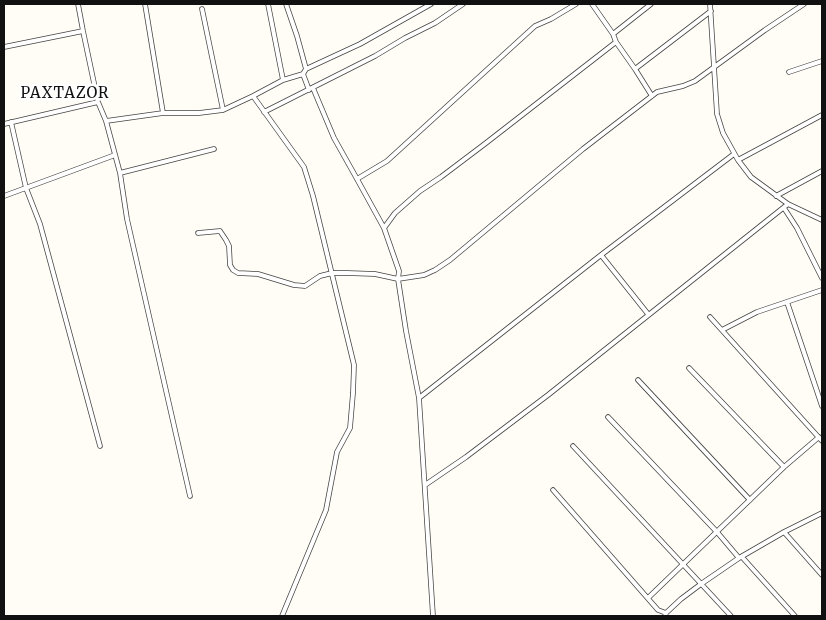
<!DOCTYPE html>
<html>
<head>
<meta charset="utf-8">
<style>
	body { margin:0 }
	#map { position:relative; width:826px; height:620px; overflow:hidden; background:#fffdf5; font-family:Merriweather,serif }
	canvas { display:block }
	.frame { position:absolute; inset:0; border:5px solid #111; pointer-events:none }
</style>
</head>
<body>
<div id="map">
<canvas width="826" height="620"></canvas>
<div class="frame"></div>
</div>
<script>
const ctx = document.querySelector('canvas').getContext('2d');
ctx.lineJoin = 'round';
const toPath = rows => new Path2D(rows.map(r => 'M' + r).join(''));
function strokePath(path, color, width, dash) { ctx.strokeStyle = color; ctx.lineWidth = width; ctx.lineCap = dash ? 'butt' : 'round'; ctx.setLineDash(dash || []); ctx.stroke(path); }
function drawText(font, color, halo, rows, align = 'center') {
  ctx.font = font + ' Merriweather,serif'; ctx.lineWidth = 5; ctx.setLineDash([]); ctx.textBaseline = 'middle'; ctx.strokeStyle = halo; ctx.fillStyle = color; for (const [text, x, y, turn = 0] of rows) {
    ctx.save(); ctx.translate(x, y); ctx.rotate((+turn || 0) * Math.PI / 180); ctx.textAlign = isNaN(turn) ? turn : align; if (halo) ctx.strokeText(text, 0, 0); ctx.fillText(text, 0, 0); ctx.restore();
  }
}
const street = toPath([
	[78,4,83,31,98,102,106,121,120,173,127,219,190,496],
	[145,4,163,113],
	[268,4,283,80],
	[286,4,297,36,306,69],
	[592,4,613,34,616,42,635,69,652,96],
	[710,4,717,114,723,133,738,160,751,177,788,204,822,220],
	[202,9,223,110],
	[613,34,651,4],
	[4,47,83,31],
	[635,69,711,11],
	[789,72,822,61],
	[303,74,309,90],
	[313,88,334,138,357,179,384,228,399,271,398,279,406,331,419,398,433,616],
	[253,96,304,167,313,196,354,365,353,393,350,428,337,452,326,510,282,616],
	[264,112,375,56,405,38,435,23,463,4],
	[106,121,163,113,199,113,223,110,253,96,283,80,303,74,306,69,360,44,431,4],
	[11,122,26,188,40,224,100,446],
	[4,124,98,102],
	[738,160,822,115],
	[120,173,214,149],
	[357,179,387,161,535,26,551,19,576,4],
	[4,196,115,155],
	[776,196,822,171],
	[784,208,797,228,822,278],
	[384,228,395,213,420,191,441,177,486,143,616,42],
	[198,233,220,231,226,240,229,246,230,265,233,270,238,273,258,274,294,285,305,286,320,276,332,273,347,273,375,274,398,279,424,275,435,270,450,260,583,149,657,92,683,86,695,81,765,30,804,4],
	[601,255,648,314],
	[787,302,822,406],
	[710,317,822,441],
	[722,330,757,312,822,290],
	[689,368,784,467],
	[638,380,750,500],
	[419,398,601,255,734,154],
	[608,417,717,532,739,558],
	[573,446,731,616],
	[425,485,466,457,548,395,788,204],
	[553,490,658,610,666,613,665,616],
	[784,532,822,575],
	[742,557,795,616],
	[648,598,784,467,819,437],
	[666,613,681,599,701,584,739,558,784,532,822,513]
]);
strokePath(street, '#444', 5.5);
strokePath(street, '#fff', 4);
ctx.letterSpacing = '1px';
drawText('15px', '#111', '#fff', [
	["PAXTAZOR",65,94]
]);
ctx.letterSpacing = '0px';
</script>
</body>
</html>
